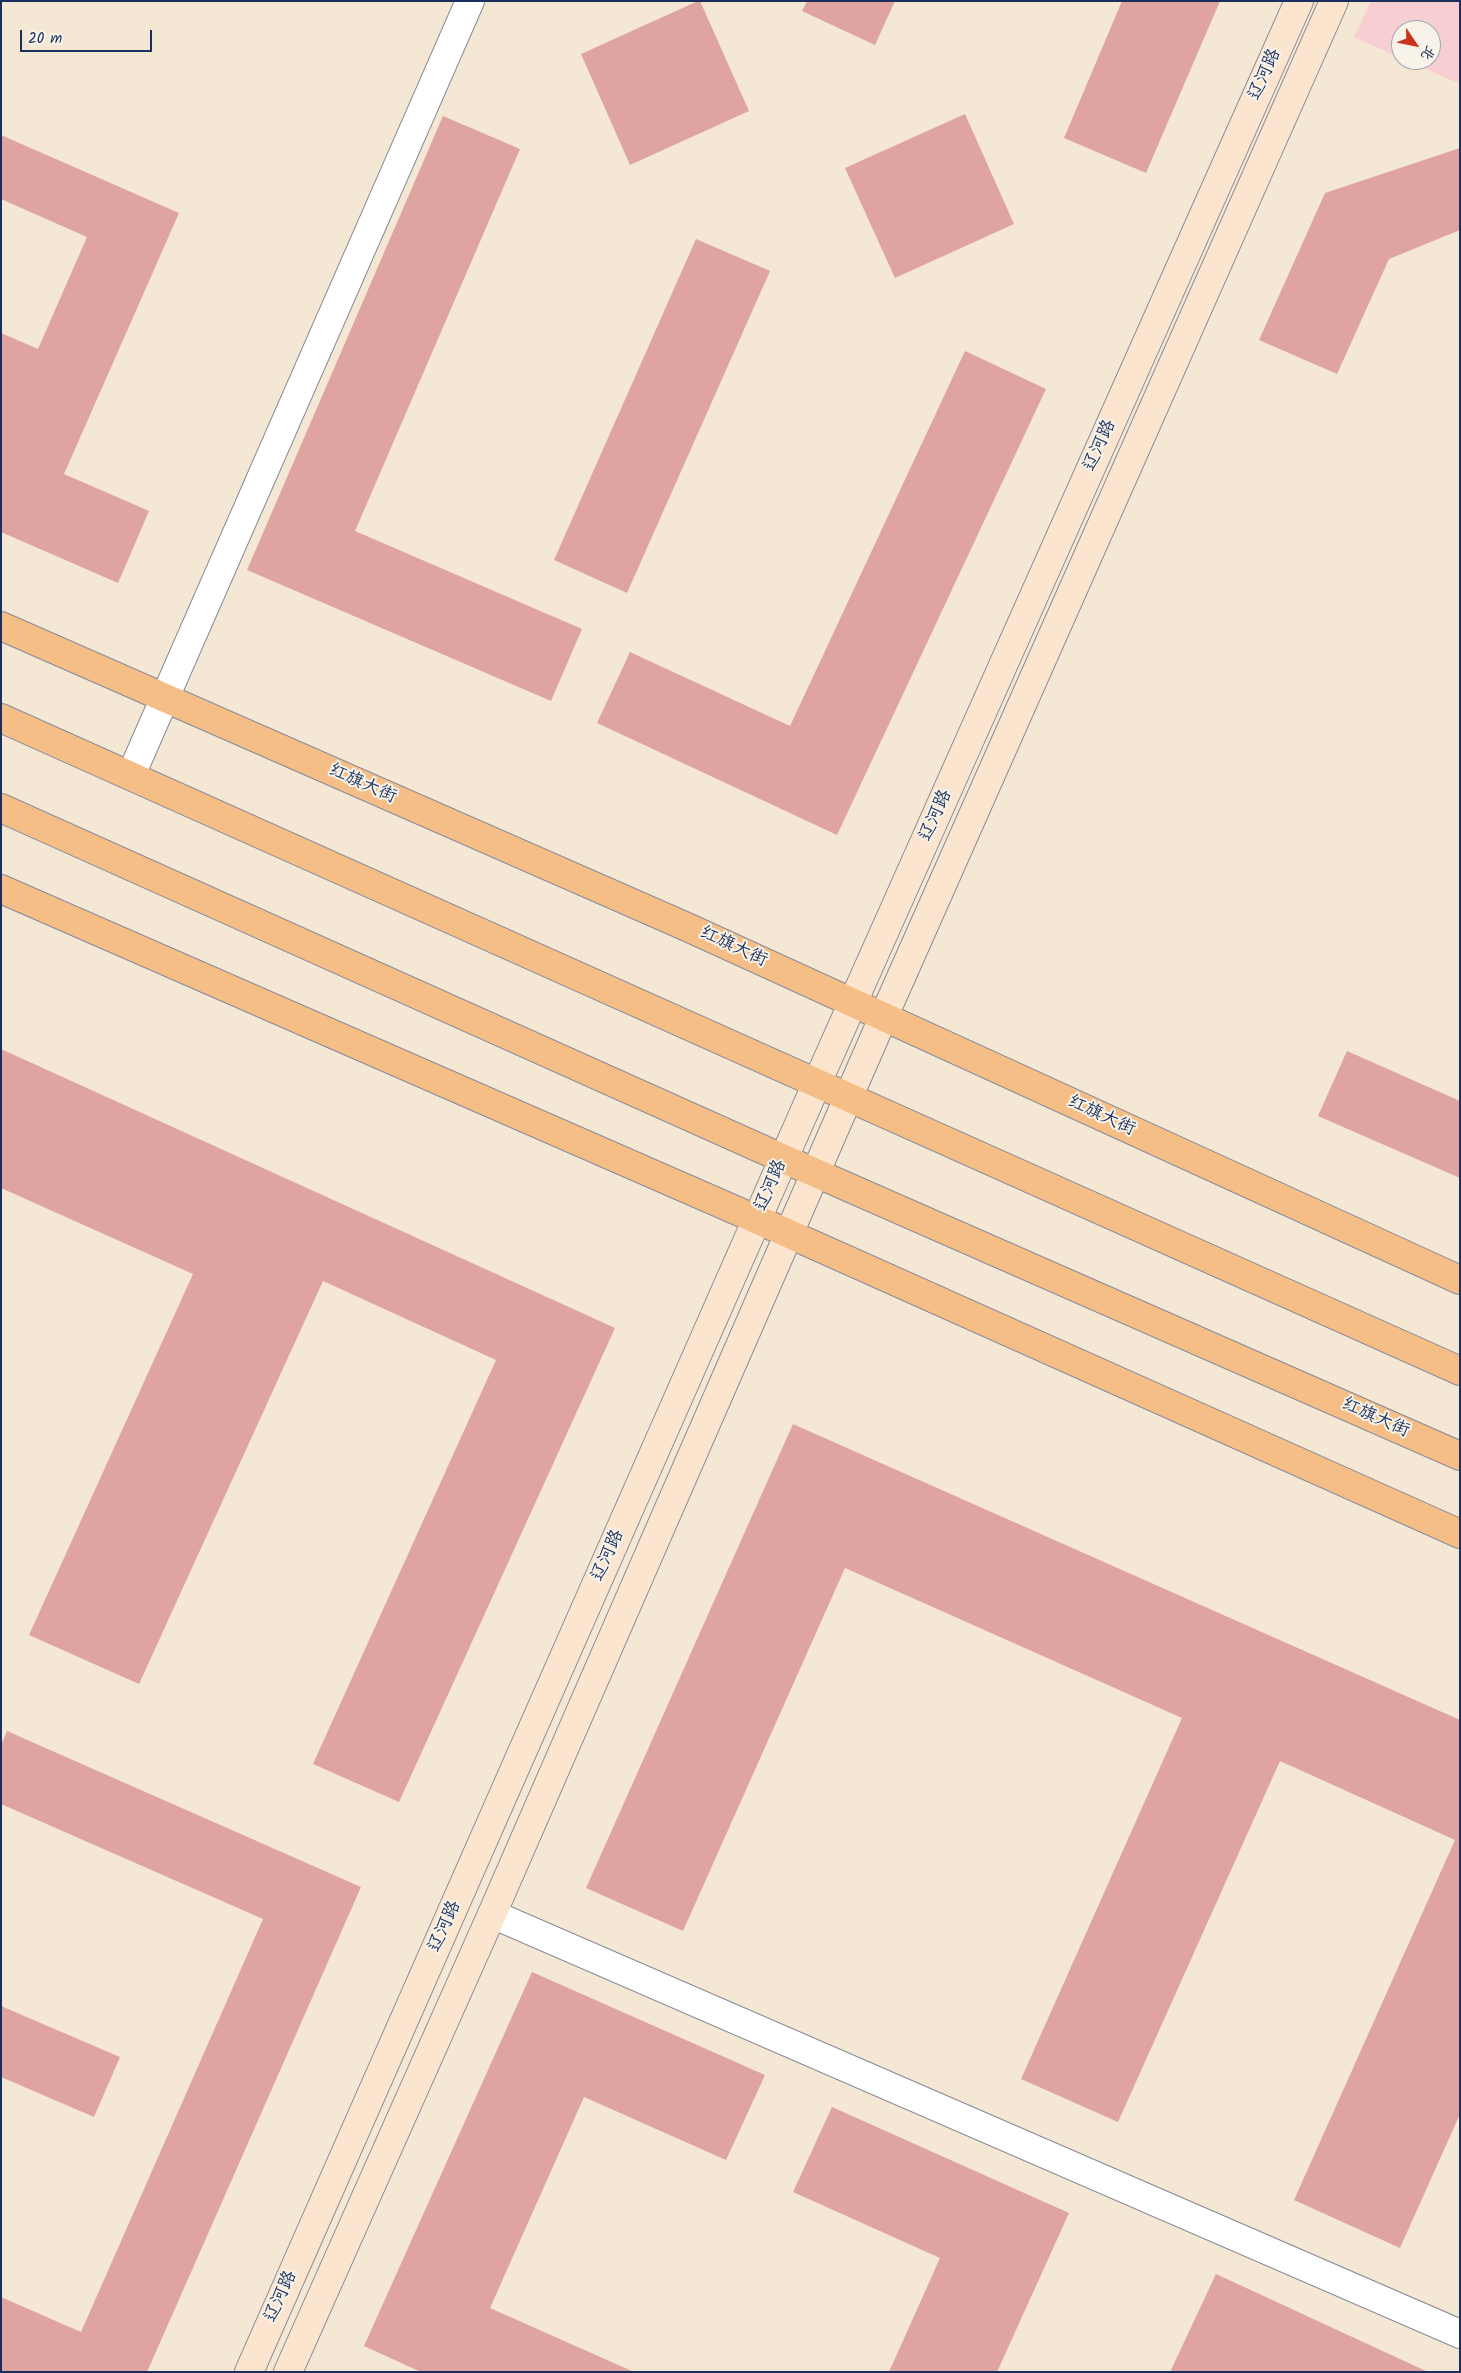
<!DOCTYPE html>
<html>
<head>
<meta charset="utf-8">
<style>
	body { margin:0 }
	#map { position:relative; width:1461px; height:2373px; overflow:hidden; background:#f4e7d3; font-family:Kalam,"LXGW WenKai TC",sans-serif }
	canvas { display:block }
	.frame { position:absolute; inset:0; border:2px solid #1b2f5e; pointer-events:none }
	.north { position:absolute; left:1391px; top:20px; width:50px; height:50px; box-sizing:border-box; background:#f7f3e8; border:1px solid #9fa5b1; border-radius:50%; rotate:124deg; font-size:14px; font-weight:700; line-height:20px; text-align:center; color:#1b2f5e }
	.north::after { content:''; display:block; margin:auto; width:18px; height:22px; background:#c8321e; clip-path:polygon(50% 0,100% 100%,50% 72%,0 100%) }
	.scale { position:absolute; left:20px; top:30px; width:132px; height:22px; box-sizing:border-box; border:2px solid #1b2f5e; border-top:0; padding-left:6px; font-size:15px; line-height:18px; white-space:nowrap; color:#1b2f5e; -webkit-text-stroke:4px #f7f3e8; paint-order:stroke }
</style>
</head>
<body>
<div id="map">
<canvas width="1461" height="2373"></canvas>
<div class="frame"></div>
<div class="north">北</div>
<div class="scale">20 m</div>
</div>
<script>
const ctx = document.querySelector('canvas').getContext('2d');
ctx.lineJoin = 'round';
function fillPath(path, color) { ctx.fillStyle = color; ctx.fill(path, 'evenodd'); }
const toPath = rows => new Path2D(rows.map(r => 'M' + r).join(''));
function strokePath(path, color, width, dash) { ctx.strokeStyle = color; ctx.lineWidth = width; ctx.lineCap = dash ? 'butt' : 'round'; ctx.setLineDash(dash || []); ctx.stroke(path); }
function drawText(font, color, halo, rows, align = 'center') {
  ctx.font = font + ' Kalam,"LXGW WenKai TC",sans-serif'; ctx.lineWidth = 4; ctx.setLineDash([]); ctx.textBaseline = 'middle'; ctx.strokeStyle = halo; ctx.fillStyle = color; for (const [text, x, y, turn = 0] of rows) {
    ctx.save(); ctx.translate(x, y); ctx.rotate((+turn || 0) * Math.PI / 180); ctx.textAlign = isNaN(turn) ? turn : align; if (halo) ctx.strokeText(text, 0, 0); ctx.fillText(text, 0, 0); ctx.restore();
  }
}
fillPath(toPath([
	[1371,1,1460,1,1460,84,1406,60,1431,60,1431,30,1401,30,1401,58,1354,37]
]), '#f7cfd2');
fillPath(toPath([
	[698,1,700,1,749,111,630,165,581,54],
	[807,1,895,1,875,45,802,11],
	[1122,1,1220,1,1146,173,1064,138],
	[965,114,1014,224,895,278,845,168],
	[443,116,520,149,355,531,582,629,551,701,247,570],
	[1,135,179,213,64,474,149,511,118,583,1,532,1,333,38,349,87,237,1,199],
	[1460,148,1460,230,1389,259,1337,374,1259,340,1325,193],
	[696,239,770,271,627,593,554,560],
	[965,351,1046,389,837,835,597,723,630,652,790,726],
	[1,1049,615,1328,399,1802,313,1764,496,1360,323,1281,139,1684,29,1635,193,1274,1,1188],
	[1347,1051,1460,1101,1460,1178,1318,1116],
	[793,1424,1460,1720,1460,2114,1400,2248,1294,2200,1455,1840,1280,1761,1118,2122,1021,2079,1182,1718,845,1568,683,1931,586,1888],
	[7,1731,361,1887,147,2372,1,2372,1,2297,81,2332,263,1919,1,1804,1,1745],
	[532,1972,765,2075,726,2160,584,2097,490,2308,634,2372,421,2372,364,2346],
	[1,2006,120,2057,94,2117,1,2077],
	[832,2107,1069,2213,997,2372,889,2372,940,2258,793,2192],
	[1216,2274,1428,2372,1170,2372]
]), '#dfa49f');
const street = toPath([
	[131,775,470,1],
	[492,1914,1460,2334]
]);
const secondary = toPath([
	[249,2372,817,1083,1299,1],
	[288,2372,492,1914,883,1018,1334,1]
]);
const primary = toPath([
	[1,626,687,927,1460,1280],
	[1,718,1460,1371],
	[1,808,784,1159,1460,1456],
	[1,889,758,1220,1460,1534]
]);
strokePath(street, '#888b98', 30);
strokePath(secondary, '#888b98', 30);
strokePath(primary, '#888b98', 30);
strokePath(street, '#fff', 28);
strokePath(secondary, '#fbe5cf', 28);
strokePath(primary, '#f6be87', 28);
drawText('18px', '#1b2f5e', '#f7f3e8', [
	["辽河路",1266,75,-66],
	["辽河路",1101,446,-66],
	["红旗大街",362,785,24],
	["辽河路",937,816,-66],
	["红旗大街",733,948,25],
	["红旗大街",1101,1117,25],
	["辽河路",772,1186,-67],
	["红旗大街",1375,1419,24],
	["辽河路",609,1556,-66],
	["辽河路",446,1927,-66],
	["辽河路",282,2297,-66]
]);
</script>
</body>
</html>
